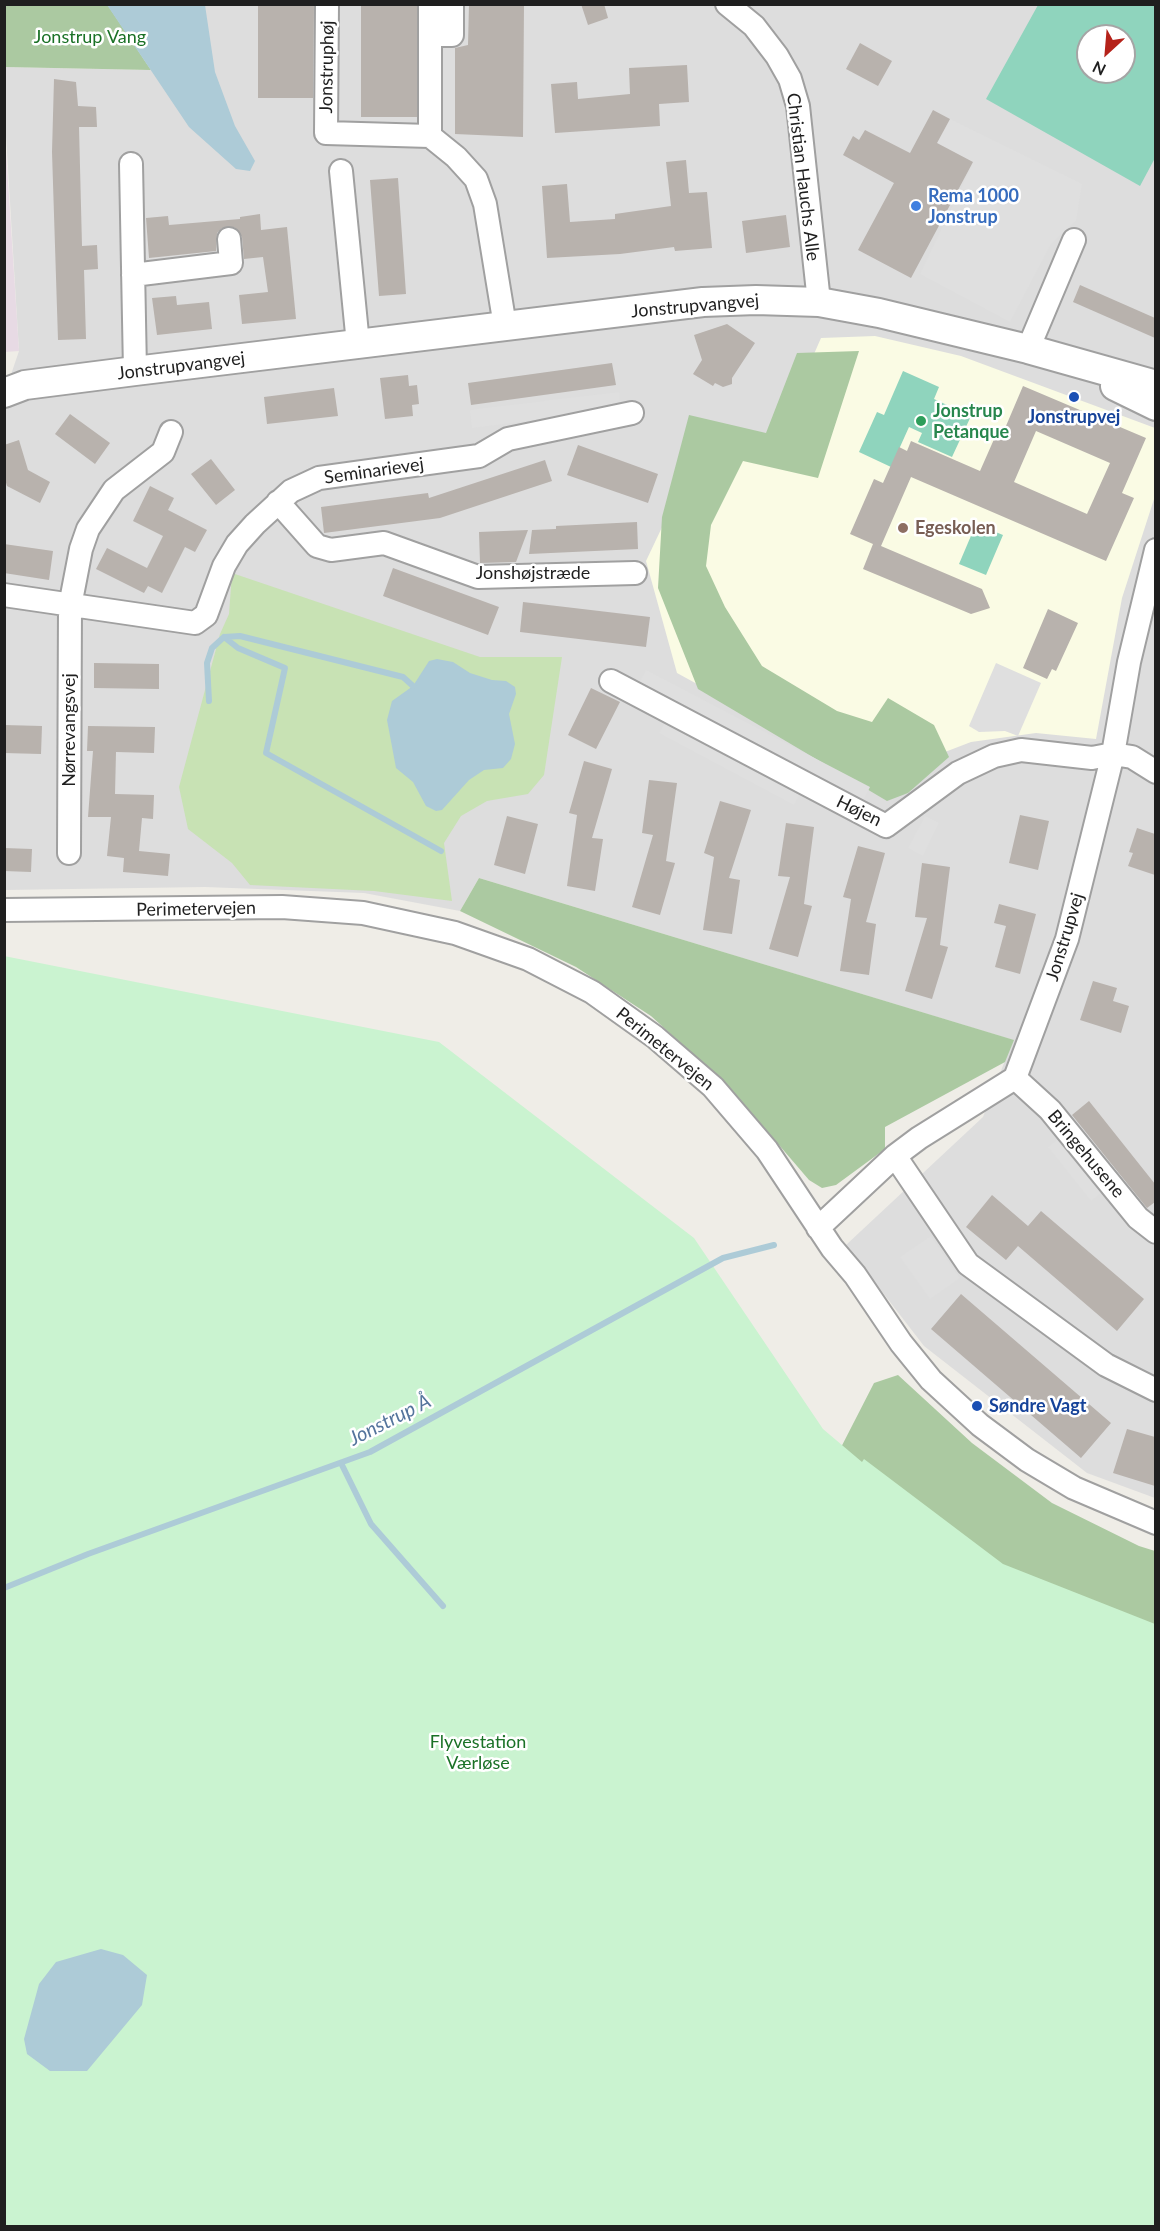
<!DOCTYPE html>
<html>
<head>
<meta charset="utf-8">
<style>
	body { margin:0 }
	#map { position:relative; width:1160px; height:2231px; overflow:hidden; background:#efede7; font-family:Lato,sans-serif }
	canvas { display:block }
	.frame { position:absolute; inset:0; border:6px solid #1f1f1f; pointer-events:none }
	.north { position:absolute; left:1076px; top:24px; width:60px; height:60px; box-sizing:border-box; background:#fff; border:2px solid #a5a5a5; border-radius:50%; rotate:206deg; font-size:16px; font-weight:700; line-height:24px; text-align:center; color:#1f1f1f }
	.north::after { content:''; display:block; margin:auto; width:21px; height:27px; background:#b5221a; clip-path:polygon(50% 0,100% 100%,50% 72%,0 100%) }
</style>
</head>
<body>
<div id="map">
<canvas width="1160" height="2231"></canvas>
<div class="frame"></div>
<div class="north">N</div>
</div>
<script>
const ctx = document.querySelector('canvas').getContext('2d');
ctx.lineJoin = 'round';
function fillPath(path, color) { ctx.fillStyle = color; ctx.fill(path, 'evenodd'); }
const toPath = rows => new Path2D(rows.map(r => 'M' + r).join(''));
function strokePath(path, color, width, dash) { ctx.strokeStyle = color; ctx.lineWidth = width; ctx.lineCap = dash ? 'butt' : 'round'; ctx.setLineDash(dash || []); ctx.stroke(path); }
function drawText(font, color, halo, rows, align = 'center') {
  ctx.font = font + ' Lato,sans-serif'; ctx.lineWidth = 5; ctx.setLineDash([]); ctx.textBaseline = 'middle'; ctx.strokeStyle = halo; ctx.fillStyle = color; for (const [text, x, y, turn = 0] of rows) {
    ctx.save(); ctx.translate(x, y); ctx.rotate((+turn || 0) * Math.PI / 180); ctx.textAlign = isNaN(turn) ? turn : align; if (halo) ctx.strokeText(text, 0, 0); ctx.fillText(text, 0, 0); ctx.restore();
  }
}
fillPath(toPath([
	[168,5,1155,5,1155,1498,1087,1473,924,1346,846,1245,983,1117,1013,1040,479,878,460,911,364,893,205,887,5,890,4,395,19,351,5,119,5,67,151,70],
	[1088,36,1124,36,1124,72,1088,72]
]), '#ddd');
fillPath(toPath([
	[4,119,19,351,5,352,4,352]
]), '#e7dae4');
fillPath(toPath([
	[875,336,961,356,1155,428,1155,496,1122,598,1096,739,1036,733,971,742,872,780,677,673,646,561,711,424,775,443,821,338]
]), '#fafbe4');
fillPath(toPath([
	[232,573,480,657,562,657,544,775,528,794,487,801,461,816,444,843,452,901,374,891,250,885,232,863,188,829,179,787,220,634,229,614]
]), '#c8e2b4');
fillPath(toPath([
	[107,4,151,70,5,67,5,5],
	[859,351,818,478,743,461,711,525,706,566,725,607,762,666,837,711,872,722,888,698,934,725,949,757,908,793,887,801,698,689,658,588,662,517,689,415,766,433,797,353],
	[479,878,1014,1040,1005,1062,885,1127,885,1149,836,1185,822,1188,809,1180,731,1089,651,1016,576,967,460,911],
	[898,1375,972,1443,1052,1503,1139,1546,1155,1551,1155,1665,813,1502,874,1383]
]), '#abc9a1');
fillPath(toPath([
	[4,956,439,1042,694,1238,823,1429,862,1462,864,1459,1003,1564,1155,1624,1155,2226,5,2226]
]), '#caf3d0');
fillPath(toPath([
	[1038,5,1155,5,1155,158,1140,186,986,99],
	[1088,36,1124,36,1124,72,1088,72],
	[903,371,939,387,934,399,971,416,952,457,918,442,922,433,909,427,891,467,859,452,877,412,884,415],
	[976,524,1003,535,986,575,959,564]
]), '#8fd4bd');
fillPath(toPath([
	[950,119,1082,184,1076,221,1051,244,1010,322,920,274,973,163,937,143],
	[619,392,621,409,472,428,470,410],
	[996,663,1041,683,1018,736,1005,731,979,732,969,726],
	[646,670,870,787,863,801,638,685],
	[666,721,801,792,794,805,659,733],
	[925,816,939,823,923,856,908,848],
	[1062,1136,1105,1190,1091,1201,1048,1147],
	[931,1236,960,1278,930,1299,900,1257]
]), '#dfdfdf');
fillPath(toPath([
	[107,5,205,5,215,72,235,126,255,161,250,171,236,169,189,127],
	[437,659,453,662,470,673,492,680,506,681,515,687,516,694,509,714,515,744,511,759,503,768,484,770,469,780,442,810,436,811,426,806,413,782,396,768,387,720,392,701,413,686,429,661],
	[101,1949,123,1955,147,1975,142,2005,87,2071,50,2071,27,2054,24,2039,39,1984,56,1962]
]), '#adcbd7');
strokePath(toPath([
	[224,637,238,648,285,668,266,753,441,851],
	[209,701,207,663,212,648,224,637,240,636,403,677,413,686],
	[341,1463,371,1524,443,1606],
	[4,1588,88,1554,370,1452,723,1258,774,1245]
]), '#adcbd7', 6);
fillPath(toPath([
	[258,4,314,4,313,98,258,98],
	[361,4,417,4,417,117,361,117],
	[469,4,524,4,523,137,455,134,455,48,468,45],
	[581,4,604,4,608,18,588,25],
	[860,43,892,61,878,86,846,69],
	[687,65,689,102,659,104,660,126,555,133,551,84,577,82,578,99,630,94,629,68],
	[54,79,76,82,78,106,96,107,97,127,79,127,82,246,97,245,98,269,84,270,86,339,58,340,52,152],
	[933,110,950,119,937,143,973,162,911,278,858,250,894,183,843,155,853,136,859,140,865,130,910,153],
	[686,160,689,193,707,192,712,248,675,251,674,247,620,254,547,258,542,186,567,184,570,222,615,219,615,214,671,206,666,162],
	[398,178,406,294,379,296,370,180],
	[260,214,261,230,287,227,296,319,242,324,239,295,268,292,263,257,244,259,242,237,234,227,222,228,217,233,216,251,149,258,146,218,168,216,169,225,240,219,240,217],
	[786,215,790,247,746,253,742,221],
	[1080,285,1155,318,1155,338,1073,302],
	[176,296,177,305,209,302,212,329,157,335,152,298],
	[727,324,755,343,732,378,732,384,723,387,715,383,713,386,693,374,702,360,694,335],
	[612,363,616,385,471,405,468,383],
	[408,375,409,386,417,385,419,404,412,405,413,416,385,419,380,378],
	[1023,386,1146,438,1122,493,1134,498,1106,561,911,477,881,546,982,589,990,608,971,614,863,569,873,544,850,534,874,479,883,483,899,447,907,451,911,441,980,471,995,437,1000,440],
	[1036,431,1110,463,1087,514,1014,482],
	[334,388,338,416,267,424,264,397],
	[70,414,110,443,95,464,55,434],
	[19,440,28,470,50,482,40,503,7,486,4,476,4,445],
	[578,445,658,474,648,503,567,475],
	[211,459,235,490,216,505,191,474],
	[545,460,552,481,440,518,324,533,321,507,428,493,429,498],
	[150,486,174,498,168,510,207,530,195,552,185,547,162,593,148,586,144,593,96,569,107,548,147,568,163,536,133,521],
	[637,522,638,549,529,554,532,530,556,529,556,526],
	[528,530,516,562,480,563,479,532],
	[4,544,53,551,49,580,4,573],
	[393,568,499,607,488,635,383,596],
	[523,602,650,617,646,647,520,632],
	[1048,609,1078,623,1056,671,1052,669,1047,679,1023,668],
	[94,663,159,664,159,689,94,688],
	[591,688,620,702,596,749,568,735],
	[4,725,42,726,41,754,4,753],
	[88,726,155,727,154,753,116,752,115,794,154,795,153,819,142,818,139,851,170,854,168,876,123,872,124,858,107,856,111,817,88,817,93,751,87,751],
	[584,761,612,769,592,838,603,839,595,891,567,886,577,815,569,813],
	[649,780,677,783,666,861,675,863,660,915,632,907,653,835,642,833],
	[720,801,751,810,729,878,740,880,732,934,703,930,714,857,704,853],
	[1020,815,1049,821,1038,870,1009,863],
	[507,816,538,824,525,874,494,865],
	[786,823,814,827,804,904,812,906,798,957,769,949,790,877,778,876],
	[1137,828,1155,834,1155,875,1128,866,1133,853,1129,852],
	[858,846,885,853,866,922,876,924,869,975,840,971,851,899,843,897],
	[4,848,32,849,31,872,4,871],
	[922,863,950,867,940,945,948,947,932,999,905,991,927,918,915,917],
	[999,904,1036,914,1020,974,995,967,1006,926,994,923],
	[1093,981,1117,988,1113,1001,1129,1006,1121,1033,1080,1020],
	[1089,1101,1155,1184,1155,1202,1147,1208,1072,1115],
	[992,1195,1028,1226,1041,1211,1144,1299,1117,1331,1018,1246,1006,1260,966,1227],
	[961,1294,1111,1423,1081,1458,931,1329],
	[1127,1429,1155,1437,1155,1486,1113,1473]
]), '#b8b2ad');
const minor = toPath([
	[327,4,326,133,430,136,456,157,476,179,485,204,505,326],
	[430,4,430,136],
	[727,4,754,26,777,56,790,79,798,106,819,302],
	[430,35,452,35,452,4],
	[131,164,135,371],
	[341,171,358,344],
	[133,275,231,263,229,239],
	[1028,349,1074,240],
	[278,502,317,546,331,550,384,543,478,577,635,573],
	[4,595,195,623,206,615,224,566,237,544,255,524,291,491,319,478,479,456,508,439,632,413],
	[611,681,886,826,958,773,994,756,1021,750,1092,758,1113,754,1132,757,1156,772],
	[69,853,70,606,81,549,88,529,114,490,163,452,171,432],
	[4,910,282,907,363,913,455,933,528,959,592,992,655,1037,713,1087,767,1150,832,1248,855,1275,901,1343,931,1380,980,1425,1027,1460,1074,1488,1156,1523],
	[1015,1078,1050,1110,1138,1218,1156,1232],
	[895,1156,968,1264,1106,1365,1156,1390],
	[818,1228,895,1156,919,1138,1015,1078,1067,939,1113,754,1129,662,1156,550]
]);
const tertiary = toPath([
	[1115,386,1156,406],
	[4,393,25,385,135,371,703,302,756,300,819,302,879,313,1028,349,1156,385]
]);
strokePath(minor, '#a0a0a0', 26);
strokePath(tertiary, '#a0a0a0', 32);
strokePath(minor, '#fff', 22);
strokePath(tertiary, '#fff', 28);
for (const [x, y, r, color] of [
	[916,206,6,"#3f7fe0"],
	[1074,397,6,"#1a4fb4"],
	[921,421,6,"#2e9e5b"],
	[903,528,6,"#8d6e63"],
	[977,1406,6,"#1a4fb4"]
]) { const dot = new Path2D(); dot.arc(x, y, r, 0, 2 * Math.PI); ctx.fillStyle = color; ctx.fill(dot); strokePath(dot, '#fff', 2); }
drawText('18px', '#1a7126', '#fff', [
	["Jonstrup Vang",90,37],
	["Flyvestation",478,1742],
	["Værløse",478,1763]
]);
drawText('18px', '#1f1f1f', '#fff', [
	["Jonstruphøj",327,67,-89],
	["Christian Hauchs Alle",803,177,83],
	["Jonstrupvangvej",695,306,-5],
	["Jonstrupvangvej",181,366,-7],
	["Seminarievej",374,471,-8],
	["Jonshøjstræde",533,573],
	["Nørrevangsvej",69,730,-90],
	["Højen",859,811,26],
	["Perimetervejen",196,909,-1],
	["Jonstrupvej",1065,937,-73],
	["Perimetervejen",665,1049,39],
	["Bringehusene",1086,1154,50]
]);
drawText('bold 18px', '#366cbe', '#fff', [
	["Rema 1000",928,196],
	["Jonstrup",928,217]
], 'left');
drawText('bold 18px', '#27864d', '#fff', [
	["Jonstrup",933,411],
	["Petanque",933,432]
], 'left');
drawText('bold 18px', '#164399', '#fff', [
	["Jonstrupvej",1074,417],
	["Søndre Vagt",989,1406,"left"]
]);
drawText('bold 18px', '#785e54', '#fff', [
	["Egeskolen",915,528]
], 'left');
drawText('italic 20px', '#54749c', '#fff', [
	["Jonstrup Å",390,1420,-27]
]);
</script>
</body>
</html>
